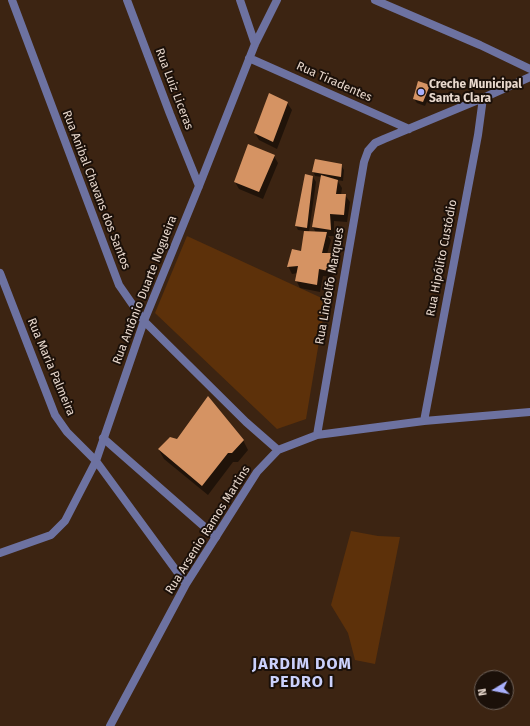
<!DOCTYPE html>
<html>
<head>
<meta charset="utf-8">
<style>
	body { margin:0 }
	#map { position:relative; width:530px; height:726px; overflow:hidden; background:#3c2412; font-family:"Fira Sans",sans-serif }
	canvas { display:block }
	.north { position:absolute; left:474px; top:670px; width:40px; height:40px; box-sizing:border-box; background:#1b1009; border:1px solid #6d6057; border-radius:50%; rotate:260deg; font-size:11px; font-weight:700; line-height:16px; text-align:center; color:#e8d8cd }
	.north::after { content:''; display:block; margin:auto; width:14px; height:18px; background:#a9b0fc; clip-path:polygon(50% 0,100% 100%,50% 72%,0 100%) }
</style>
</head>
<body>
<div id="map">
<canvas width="530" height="726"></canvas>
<div class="north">N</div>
</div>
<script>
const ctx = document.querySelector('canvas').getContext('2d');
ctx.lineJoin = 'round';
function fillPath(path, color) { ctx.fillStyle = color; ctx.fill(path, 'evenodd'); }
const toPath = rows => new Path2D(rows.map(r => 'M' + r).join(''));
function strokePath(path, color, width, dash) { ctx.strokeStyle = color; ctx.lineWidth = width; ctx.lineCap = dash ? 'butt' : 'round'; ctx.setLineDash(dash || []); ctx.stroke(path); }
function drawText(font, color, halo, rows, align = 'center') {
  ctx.font = font + ' "Fira Sans",sans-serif'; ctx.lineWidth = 4; ctx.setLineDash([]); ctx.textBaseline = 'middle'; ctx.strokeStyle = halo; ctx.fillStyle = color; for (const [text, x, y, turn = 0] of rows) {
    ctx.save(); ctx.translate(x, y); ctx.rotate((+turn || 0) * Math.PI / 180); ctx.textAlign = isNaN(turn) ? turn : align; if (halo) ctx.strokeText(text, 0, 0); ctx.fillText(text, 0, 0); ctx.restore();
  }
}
fillPath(toPath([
	[187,236,326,300,306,419,277,429,155,313],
	[351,531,378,536,400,537,375,664,355,660,348,633,331,605]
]), '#5d310a');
fillPath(toPath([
	[429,86,432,90,425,106,417,103,414,99],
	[287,103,292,110,277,149,259,140,255,133],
	[274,156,278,163,263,199,239,189,235,182],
	[341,165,344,170,343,181,337,180,342,188,341,195,345,195,350,202,347,222,334,221,334,236,328,236,331,240,327,254,334,254,338,261,332,277,323,276,320,292,300,288,296,280,298,273,292,274,288,266,302,252,305,231,298,230,296,226,313,177,316,182,309,232,316,233,313,227,322,177,315,176,313,171],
	[177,440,243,440,248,450,238,462,233,462,208,495,164,459,159,450]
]), '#0007');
fillPath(toPath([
	[418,81,430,85,423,102,413,99],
	[269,93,288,102,273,142,254,133],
	[248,144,275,155,259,192,234,182],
	[315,159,342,164,341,177,312,172],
	[305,174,313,176,307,228,295,226],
	[321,175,338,180,336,194,346,194,344,215,330,214,331,230,312,227],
	[304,231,327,232,322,253,334,253,328,271,319,269,317,285,295,281,298,266,287,267,292,249,301,251],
	[208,396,244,440,232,453,228,453,202,486,158,449,170,437,177,439]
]), '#d59363');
strokePath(toPath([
	[103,438,216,537]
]), '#6d72a1', 8);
strokePath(toPath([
	[12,0,119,285,144,321,246,422,278,450],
	[127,0,170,114,199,186],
	[240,0,255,44],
	[375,0,480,45,530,69],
	[249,58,409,129],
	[0,273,55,415,67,432,96,461,186,584],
	[424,421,478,135,483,98],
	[317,435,364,162,368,151,375,143,384,139,483,98,530,77],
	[0,553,51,535,65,521,96,461,144,321,199,186,255,44,277,0],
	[110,726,186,584,257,472,278,450,317,435,424,421,530,412]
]), '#6d72a1', 8);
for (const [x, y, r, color] of [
	[421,92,4,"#a9b0fc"]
]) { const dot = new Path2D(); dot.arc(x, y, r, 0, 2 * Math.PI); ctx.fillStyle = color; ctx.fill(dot); strokePath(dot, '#1b1009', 1.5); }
drawText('12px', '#e8d8cd', '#1b1009', [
	["Rua Tiradentes",334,82,24],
	["Rua Luiz Liceras",174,89,69],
	["Rua Anibal Chavans dos Santos",96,190,69],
	["Rua Hipólito Custódio",442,258,-79],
	["Rua Lindolfo Marques",330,286,-80],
	["Rua Antônio Duarte Nogueira",145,290,-69],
	["Rua Maria Palmeira",51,367,67],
	["Rua Arsenio Ramos Martins",208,530,-58]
]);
drawText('bold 12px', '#e8d8cd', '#1b1009', [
	["Creche Municipal",429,85],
	["Santa Clara",429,99]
], 'left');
ctx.letterSpacing = '1px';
drawText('bold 16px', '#cbd1fc', '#1b1009', [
	["JARDIM DOM",302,665],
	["PEDRO I",302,683]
]);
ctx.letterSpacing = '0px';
</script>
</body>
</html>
